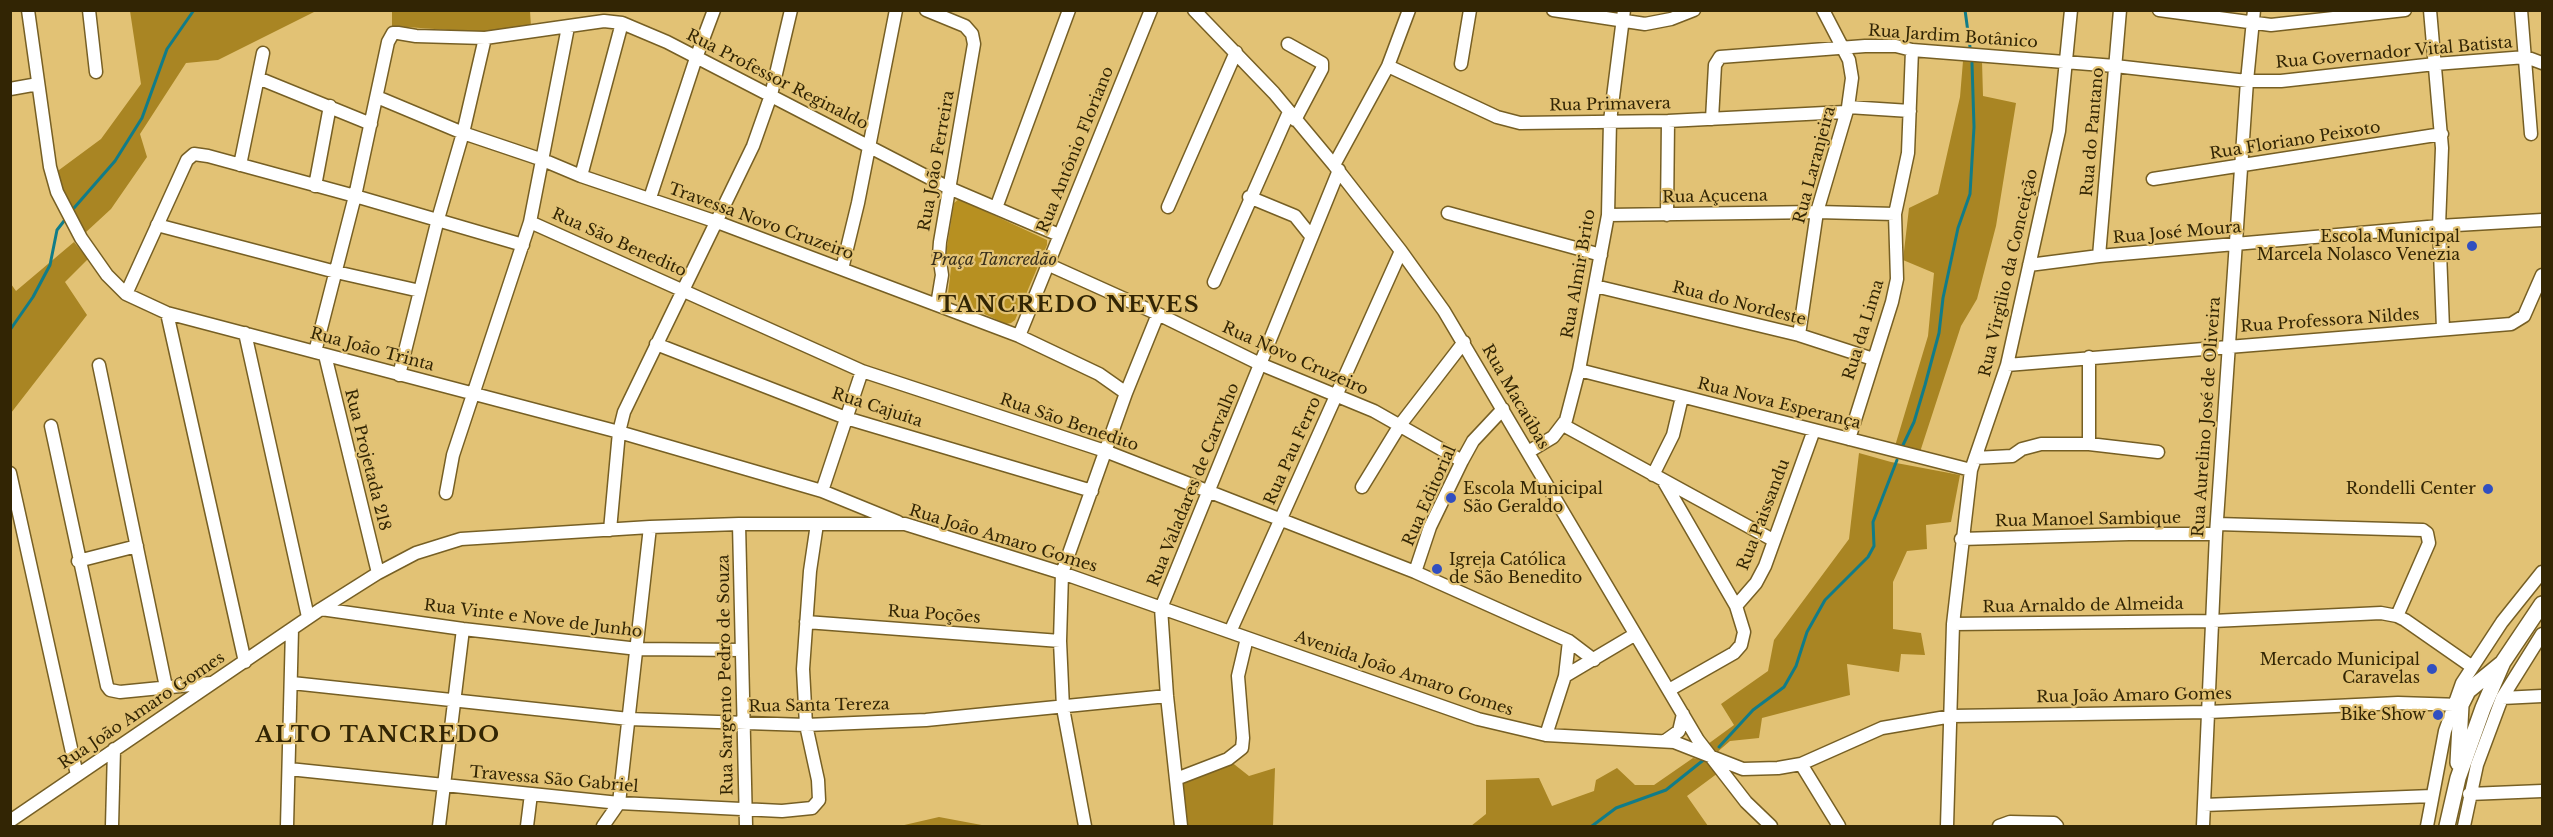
<!DOCTYPE html>
<html>
<head>
<meta charset="utf-8">
<style>
	body { margin:0 }
	#map { position:relative; width:2553px; height:837px; overflow:hidden; background:#e2c275; font-family:"Libre Baskerville",serif }
	canvas { display:block }
	.frame { position:absolute; inset:0; border:12px solid #322504; pointer-events:none }
</style>
</head>
<body>
<div id="map">
<canvas width="2553" height="837"></canvas>
<div class="frame"></div>
</div>
<script>
const ctx = document.querySelector('canvas').getContext('2d');
ctx.lineJoin = 'round';
function fillPath(path, color) { ctx.fillStyle = color; ctx.fill(path, 'evenodd'); }
const toPath = rows => new Path2D(rows.map(r => 'M' + r).join(''));
function strokePath(path, color, width, dash) { ctx.strokeStyle = color; ctx.lineWidth = width; ctx.lineCap = dash ? 'butt' : 'round'; ctx.setLineDash(dash || []); ctx.stroke(path); }
function drawText(font, color, halo, rows, align = 'center') {
  ctx.font = font + ' "Libre Baskerville",serif'; ctx.lineWidth = 4.5; ctx.setLineDash([]); ctx.textBaseline = 'middle'; ctx.strokeStyle = halo; ctx.fillStyle = color; for (const [text, x, y, turn = 0] of rows) {
    ctx.save(); ctx.translate(x, y); ctx.rotate((+turn || 0) * Math.PI / 180); ctx.textAlign = isNaN(turn) ? turn : align; if (halo) ctx.strokeText(text, 0, 0); ctx.fillText(text, 0, 0); ctx.restore();
  }
}
fillPath(toPath([
	[959,199,1047,240,1047,245,1015,320,1011,323,1006,324,950,298,948,294,951,268,946,253,954,203]
]), '#b79021');
fillPath(toPath([
	[130,11,316,11,218,60,186,63,140,134,147,157,111,209,85,233,55,173,101,139,141,84],
	[392,11,530,11,531,27,477,32,392,26],
	[1963,61,1982,61,1983,96,2016,103,1996,226,1977,299,1961,326,1920,452,1895,446,1928,336,1934,273,1903,260,1909,208,1938,194,1960,97],
	[74,242,88,259,65,282,87,315,11,413,11,284,16,291],
	[1859,453,1891,462,1960,475,1951,522,1926,525,1927,549,1907,551,1893,582,1893,629,1921,633,1925,655,1901,654,1899,672,1847,664,1850,695,1762,718,1759,738,1730,741,1715,754,1708,744,1734,725,1721,704,1768,671,1774,640,1849,539],
	[1693,758,1707,761,1718,773,1687,796,1708,826,1471,826,1486,814,1486,780,1539,778,1552,806,1594,791,1596,780,1617,768,1635,785,1654,785],
	[1230,761,1249,776,1275,768,1273,826,1184,826,1181,784],
	[939,817,987,826,900,826]
]), '#a98523');
strokePath(toPath([
	[1965,10,1970,47],
	[74,208,115,161,142,118,167,49,194,10],
	[10,330,33,297,50,265,57,230,64,221],
	[1903,445,1914,422,1925,385,1939,333,1943,298,1958,228,1970,194,1974,127,1972,63],
	[1719,747,1753,710,1784,687,1796,666,1807,632,1825,600,1868,557,1874,546,1873,522,1897,460],
	[1592,826,1616,808,1666,790,1706,758]
]), '#117c88', 3);
const minor = toPath([
	[28,10,50,167,57,192,81,238,107,275,126,294,167,313,619,432,822,491,898,522],
	[89,10,96,72],
	[926,10,965,26,972,34,974,44,940,242,939,255,942,275,937,305],
	[1194,10,1274,93,1334,165,1401,251,1444,311,1698,740,1746,802,1771,826],
	[1553,10,1645,24,1671,19,1694,10],
	[2159,10,2271,25,2405,10],
	[2430,10,2442,148,2439,226,2443,329],
	[2521,10,2531,134],
	[1288,44,1322,63,1322,69,1295,120],
	[1461,64,1470,10],
	[1388,66,1497,117,1520,123,1668,121,1845,112],
	[258,78,371,124],
	[10,89,38,84],
	[377,97,463,133,543,160,581,176,717,222,1019,336,1099,374,1126,393],
	[1848,107,1910,111],
	[1712,119,1715,65,1720,57,1865,46,1896,46,1912,50,2115,66,2247,81,2281,81,2435,64,2526,57,2542,63],
	[240,165,263,53],
	[1334,165,1388,66,1409,10],
	[581,176,622,23],
	[2153,179,2442,134],
	[315,186,330,106],
	[1249,197,1295,216,1311,236],
	[650,198,696,58,714,10],
	[1168,207,1236,52],
	[996,208,1069,10],
	[1448,213,1601,255],
	[1608,215,1817,212,1895,214],
	[1667,215,1668,121],
	[530,222,862,371,1105,451,1415,572,1569,641,1594,660],
	[157,225,336,272,420,291],
	[2099,256,2120,10],
	[1047,264,1158,314,1260,364,1374,411,1462,461],
	[2029,265,2099,256,2439,226,2542,220],
	[842,269,858,203,896,10],
	[1214,282,1289,112],
	[1595,286,1799,335,1873,359],
	[126,294,187,160,194,154,208,156,355,196,523,245],
	[167,313,245,662],
	[245,333,308,617],
	[1799,335,1817,212,1848,107,1852,78,1849,60,1823,10],
	[1019,336,1151,10],
	[656,344,846,418,1092,491],
	[315,352,355,196,388,42,393,33,398,33,416,36,485,38,604,21,622,23,667,42,949,188,1059,235],
	[325,355,378,573],
	[99,365,166,687],
	[2007,365,2511,324,2524,316,2542,275],
	[1579,370,1971,470],
	[399,375,438,219,463,133,485,38],
	[1563,425,1773,540],
	[51,426,107,686,110,690,120,692,211,683],
	[1849,439,1892,302,1897,279,1895,214,1908,153,1912,50],
	[2089,444,2089,357],
	[1528,452,1553,437,1566,420,1579,370,1608,215,1610,121,1624,10],
	[1975,458,2012,456,2022,449,2041,444,2089,444,2158,452],
	[10,473,77,775],
	[1653,475,1673,435,1682,397],
	[1663,480,1736,606,1744,632,1741,645,1734,653,1669,690],
	[1362,487,1400,425,1464,342],
	[822,491,862,371],
	[446,493,453,455,530,222,568,27],
	[739,524,746,826],
	[2217,524,2423,530,2427,533,2429,543,2397,616],
	[610,530,619,432,624,412,753,146,771,95,791,10],
	[1961,539,2129,534,2216,534],
	[78,561,137,546],
	[1415,572,1430,527,1462,461,1473,441,1503,409],
	[1736,606,1756,583,1765,566,1814,430],
	[321,609,463,629,638,649,742,650],
	[806,622,1060,641],
	[1953,624,2213,621,2381,613,2397,616,2405,620,2471,666],
	[1230,632,1401,251],
	[1565,676,1634,635],
	[292,683,629,719,806,725,926,720,1167,696],
	[2502,698,2542,696],
	[1546,735,1565,676,1569,641],
	[1665,741,1679,731,1683,714],
	[1801,764,1839,826],
	[289,769,619,803,782,811,812,808,819,800,818,780,806,725,803,669,810,571,817,524],
	[1176,779,1228,759,1242,748,1243,738,1238,676,1247,638],
	[2469,794,2542,791],
	[2204,805,2432,796],
	[10,821,321,609,378,573,416,553,461,539,650,527,739,524,905,524,1062,573,1478,719,1546,735,1674,742,1743,769,1778,768,1801,764,1882,728,1952,716,2209,712,2398,703,2461,705],
	[112,826,114,749],
	[287,826,292,629],
	[439,826,463,629],
	[527,826,531,794],
	[603,826,619,803,650,527],
	[1085,826,1063,708,1060,641,1062,573,1126,393,1158,314],
	[1181,826,1167,696,1161,608,1339,170],
	[1947,826,1953,624,1971,470,2007,365,2059,131,2071,10],
	[1999,826,2010,822,2054,823,2057,826],
	[2203,826,2216,534,2247,81,2254,10],
	[2427,826,2445,731,2462,683,2502,622,2542,572],
	[2464,826,2477,765,2502,698,2542,634]
]);
const major = toPath([
	[2458,763,2461,705,2468,691,2501,664],
	[2447,826,2458,778,2483,708,2503,662,2542,604]
]);
strokePath(minor, '#765f24', 15);
strokePath(major, '#765f24', 18);
strokePath(minor, '#fff', 12);
strokePath(major, '#fff', 15);
for (const [x, y, r, color] of [
	[2472,246,6,"#314fc0"],
	[2488,489,6,"#314fc0"],
	[1451,498,6,"#314fc0"],
	[1437,569,6,"#314fc0"],
	[2432,669,6,"#314fc0"],
	[2438,715,6,"#314fc0"]
]) { const dot = new Path2D(); dot.arc(x, y, r, 0, 2 * Math.PI); ctx.fillStyle = color; ctx.fill(dot); strokePath(dot, '#e2c275', 2); }
drawText('16px', '#322504', '#e2c275', [
	["Rua Jardim Botânico",1953,37,4],
	["Rua Governador Vital Batista",2394,53,-5],
	["Rua Professor Reginaldo",777,80,27],
	["Rua Primavera",1610,105,-1],
	["Rua do Pantano",2093,132,-85],
	["Rua Floriano Peixoto",2295,141,-9],
	["Rua Antônio Floriano",1076,150,-68],
	["Rua João Ferreira",937,161,-80],
	["Rua Laranjeira",1815,165,-75],
	["Rua Açucena",1715,197,-1],
	["Travessa Novo Cruzeiro",761,222,20],
	["Rua José Moura",2177,233,-5],
	["Rua São Benedito",619,243,24],
	["Rua Virgilio da Conceição",2009,273,-77],
	["Rua Almir Brito",1579,274,-80],
	["Rua do Nordeste",1739,304,14],
	["Rua Professora Nildes",2330,321,-4],
	["Rua da Lima",1864,330,-73],
	["Rua João Trinta",372,350,15],
	["Rua Novo Cruzeiro",1295,359,24],
	["Rua Macaúbas",1515,397,60],
	["Rua Nova Esperança",1779,404,14],
	["Rua Cajuíta",877,408,18],
	["Rua Aurelino José de Oliveira",2207,417,-86],
	["Rua São Benedito",1069,423,19],
	["Rua Pau Ferro",1293,451,-66],
	["Rua Projetada 218",367,460,76],
	["Rua Valadares de Carvalho",1194,485,-68],
	["Rua Editorial",1430,496,-66],
	["Rua Paissandu",1764,515,-69],
	["Rua Manoel Sambique",2088,520,-1],
	["Rua João Amaro Gomes",1003,539,17],
	["Rua Arnaldo de Almeida",2083,606,-1],
	["Rua Poções",934,615,4],
	["Rua Vinte e Nove de Junho",533,619,7],
	["Avenida João Amaro Gomes",1404,674,19],
	["Rua Sargento Pedro de Souza",726,675,-91],
	["Rua João Amaro Gomes",2134,696,-1],
	["Rua Santa Tereza",819,706,-1],
	["Rua João Amaro Gomes",142,711,-34],
	["Travessa São Gabriel",554,780,5]
]);
drawText('16px', '#322504', '#e2c275', [
	["Escola Municipal",2460,237],
	["Marcela Nolasco Venezia",2460,255],
	["Escola Municipal",1463,489,"left"],
	["São Geraldo",1463,507,"left"],
	["Rondelli Center",2476,489],
	["Igreja Católica",1449,560,"left"],
	["de São Benedito",1449,578,"left"],
	["Mercado Municipal",2420,660],
	["Caravelas",2420,678],
	["Bike Show",2426,715]
], 'right');
drawText('italic 16px', '#382f1b', '#e2c275', [
	["Praça Tancredão",994,260]
]);
ctx.letterSpacing = '1.5px';
drawText('bold 22px', '#322504', '#e2c275', [
	["TANCREDO NEVES",1069,306],
	["ALTO TANCREDO",378,736]
]);
ctx.letterSpacing = '0px';
</script>
</body>
</html>
